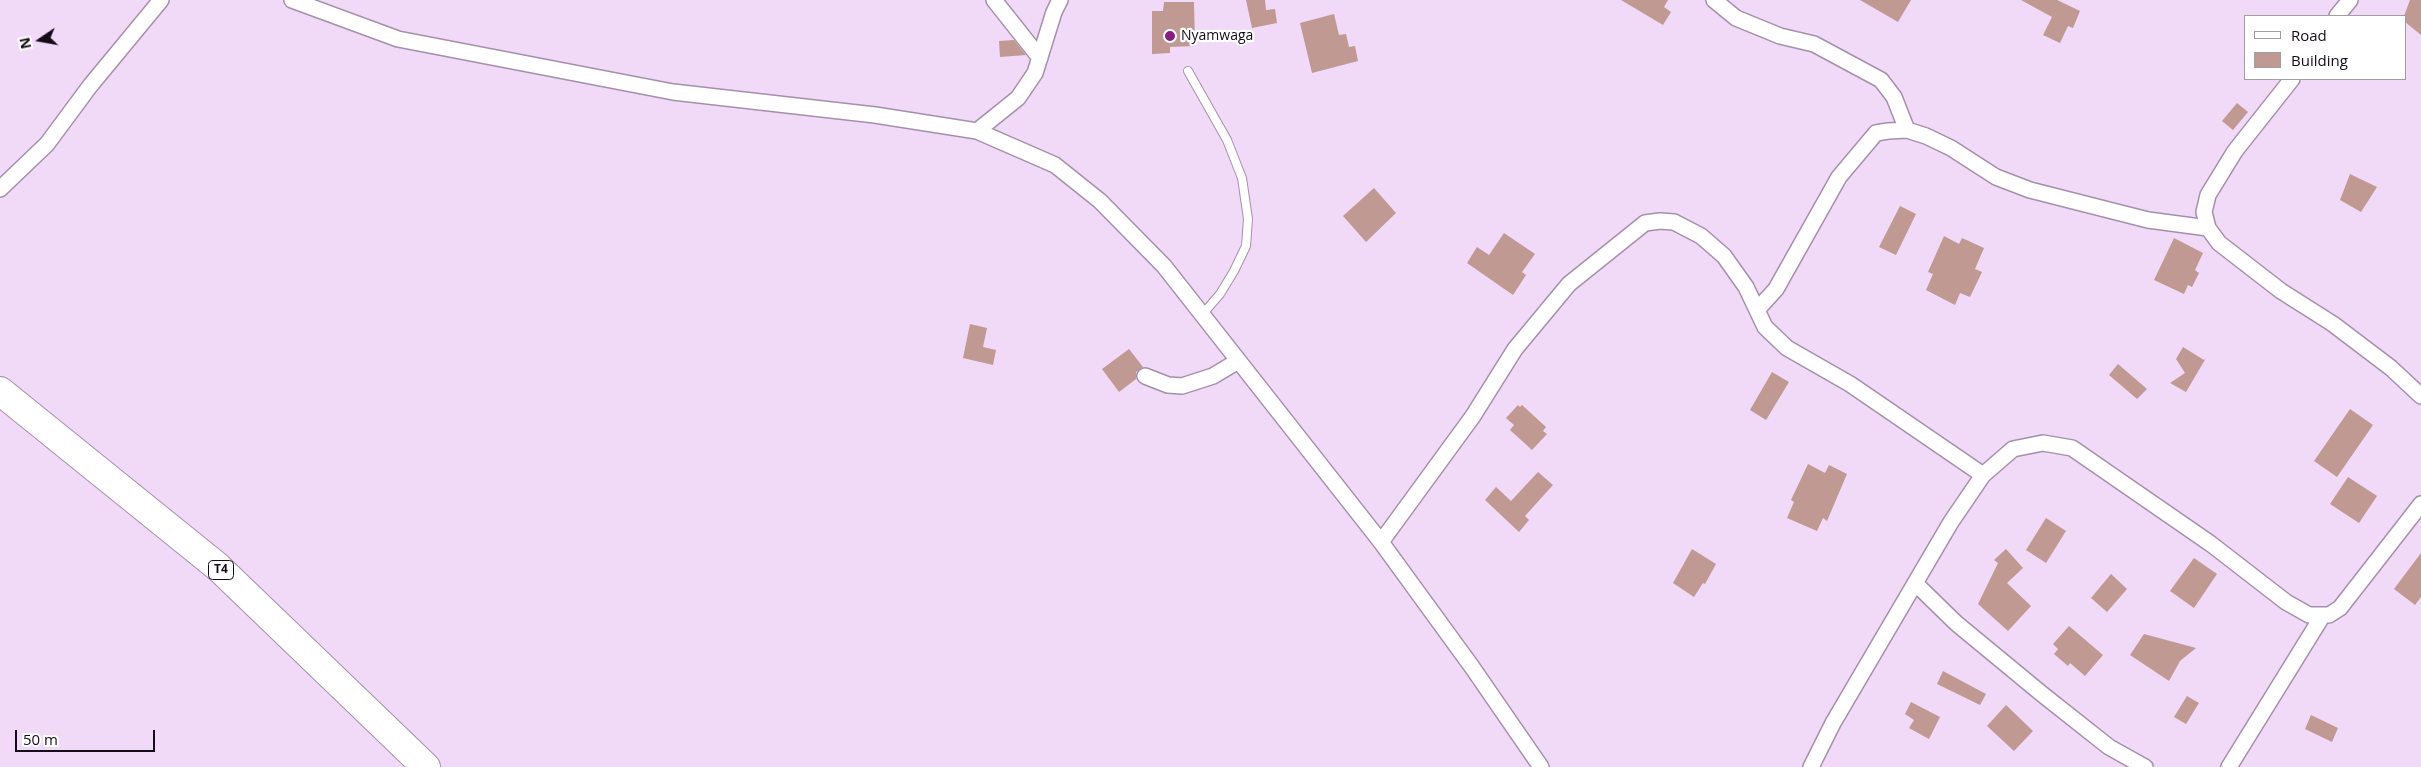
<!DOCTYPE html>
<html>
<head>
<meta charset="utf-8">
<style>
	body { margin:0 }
	#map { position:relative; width:2421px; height:767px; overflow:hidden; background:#f0daf7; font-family:"Open Sans",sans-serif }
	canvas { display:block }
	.legend { position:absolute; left:2244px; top:15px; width:162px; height:65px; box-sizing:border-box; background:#fff; border:1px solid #a19ea2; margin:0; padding:6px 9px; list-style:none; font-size:15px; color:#140c16 }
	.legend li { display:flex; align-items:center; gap:10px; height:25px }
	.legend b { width:25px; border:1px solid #a19ea2 }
	.north { position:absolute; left:15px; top:15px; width:50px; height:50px; -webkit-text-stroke:4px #fff; paint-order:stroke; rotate:258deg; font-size:14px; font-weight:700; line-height:20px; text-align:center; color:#140c16 }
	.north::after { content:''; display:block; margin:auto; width:18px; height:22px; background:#140c16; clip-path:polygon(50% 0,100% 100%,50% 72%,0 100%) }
	.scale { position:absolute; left:15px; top:730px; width:140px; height:22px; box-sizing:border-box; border:2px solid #140c16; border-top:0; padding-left:6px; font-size:15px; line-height:18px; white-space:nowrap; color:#140c16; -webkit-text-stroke:4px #fff; paint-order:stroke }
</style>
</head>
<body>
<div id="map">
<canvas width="2421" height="767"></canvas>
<ul class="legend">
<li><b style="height:6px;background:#fff"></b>Road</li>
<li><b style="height:14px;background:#bf9992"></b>Building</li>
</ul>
<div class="north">N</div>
<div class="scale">50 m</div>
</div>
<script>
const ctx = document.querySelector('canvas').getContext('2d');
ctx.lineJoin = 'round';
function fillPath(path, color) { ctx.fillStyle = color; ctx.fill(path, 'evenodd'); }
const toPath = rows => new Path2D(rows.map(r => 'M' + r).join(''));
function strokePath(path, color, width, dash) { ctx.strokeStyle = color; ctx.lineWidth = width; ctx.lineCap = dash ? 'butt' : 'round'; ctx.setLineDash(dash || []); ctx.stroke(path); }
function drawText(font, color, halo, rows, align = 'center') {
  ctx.font = font + ' "Open Sans",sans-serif'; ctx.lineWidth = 4.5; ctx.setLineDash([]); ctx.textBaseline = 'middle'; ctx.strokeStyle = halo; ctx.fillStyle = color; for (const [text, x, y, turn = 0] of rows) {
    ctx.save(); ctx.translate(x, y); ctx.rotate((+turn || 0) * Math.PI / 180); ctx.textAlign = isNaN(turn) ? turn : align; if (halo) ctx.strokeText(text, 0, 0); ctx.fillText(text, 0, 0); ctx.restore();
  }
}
fillPath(toPath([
	[1246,0,1265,0,1266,10,1275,9,1277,23,1252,28],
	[1621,0,1668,0,1664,7,1671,12,1663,25],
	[1860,0,1911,0,1898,22],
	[2021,0,2057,0,2080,11,2073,28,2068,26,2060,43,2043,35,2052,17],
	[2410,0,2421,0,2421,35,2405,22,2404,16],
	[1164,2,1194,2,1195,46,1170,47,1170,53,1152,54,1152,11,1163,11],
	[1334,14,1339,35,1346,34,1349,47,1355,46,1358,61,1312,73,1300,23],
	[1014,40,1026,55,1000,57,999,41],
	[2237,103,2248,112,2233,130,2222,121],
	[2350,174,2377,187,2361,212,2340,200],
	[1374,188,1396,213,1366,242,1343,216],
	[1900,206,1916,214,1896,255,1879,247],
	[1504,233,1535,254,1522,272,1526,275,1513,295,1467,263,1477,247,1489,255],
	[1944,236,1959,244,1962,238,1984,248,1975,269,1982,272,1970,297,1960,293,1955,305,1926,290,1933,274,1928,272],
	[2174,238,2203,253,2195,270,2199,273,2192,287,2188,285,2184,294,2154,280],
	[970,324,987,328,983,347,996,350,993,365,963,358],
	[2183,347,2204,360,2206,358,2186,392,2170,383,2185,373,2176,359],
	[1129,349,1143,367,1136,372,1136,379,1119,392,1102,369],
	[2118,364,2147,389,2137,399,2109,375],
	[1772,372,1789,382,1766,420,1750,410],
	[1518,405,1520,407,1522,405,1546,427,1543,431,1547,434,1532,450,1510,430,1514,425,1506,418],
	[2350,409,2373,425,2337,477,2314,461],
	[1808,464,1825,473,1829,465,1847,474,1827,521,1823,518,1817,531,1787,518,1794,502,1791,500],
	[1538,472,1553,485,1525,516,1529,520,1519,532,1485,500,1496,487,1511,501],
	[2348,477,2377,496,2359,523,2330,504],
	[2046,518,2066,531,2046,563,2026,550],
	[1692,549,1716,564,1705,584,1703,583,1694,597,1673,583],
	[2006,549,2023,568,2007,583,2031,606,2008,631,1978,604,1998,563,1994,560],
	[2421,553,2421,597,2415,605,2394,589],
	[2194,558,2217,574,2194,608,2170,591],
	[2111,574,2127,589,2107,612,2091,598],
	[2069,626,2103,655,2085,676,2070,663,2068,666,2054,654,2058,649,2053,644],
	[2144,634,2196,648,2180,661,2169,681,2130,655],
	[1943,671,1986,694,1980,705,1937,684],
	[2187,696,2199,703,2186,724,2174,717],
	[1911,702,1940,717,1929,739,1909,728,1914,720,1905,714],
	[2006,705,2033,731,2014,751,1987,726],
	[2311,715,2338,728,2332,742,2305,729]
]), '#bf9992');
const lane = toPath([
	[1188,71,1227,140,1242,178,1248,219,1246,246,1234,271,1220,294,1202,315]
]);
const street = toPath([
	[292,0,398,39,673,92,875,115,977,131,1055,165,1100,201,1164,266,1381,542,1472,667,1541,767],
	[994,0,1040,58],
	[1714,0,1736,18,1780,36,1814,44,1881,80,1894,97,1907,130],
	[2337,16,2350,0],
	[2292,79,2235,151,2208,195,2204,212,2208,228,2219,243,2281,291,2333,324,2391,368,2421,396],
	[977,131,1018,98,1035,73,1054,12,1060,0],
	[0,189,47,144,90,86,161,0],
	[1757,310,1776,289,1839,177,1876,133,1888,131,1907,130,1926,136,1951,148,1996,177,2030,190,2148,220,2208,228],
	[1145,376,1168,385,1182,386,1213,376,1238,361],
	[1381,542,1473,416,1515,349,1569,284,1645,223,1660,221,1674,222,1701,236,1724,256,1746,287,1765,327,1787,348,1850,384,1983,475],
	[1915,583,1956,623,2042,694,2109,747,2145,767],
	[1811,767,1833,723,1951,522,1983,475,2013,449,2043,443,2072,448,2211,544,2286,602,2309,615,2329,615,2340,608,2421,504],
	[2229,767,2323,615]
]);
const highway = toPath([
	[0,391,218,567,426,767]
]);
strokePath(lane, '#a590ab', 10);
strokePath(street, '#a590ab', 18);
strokePath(highway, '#a590ab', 30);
strokePath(lane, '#fff', 8);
strokePath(street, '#fff', 15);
strokePath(highway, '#fff', 28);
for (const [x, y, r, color] of [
	[1170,36,6,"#881e84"]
]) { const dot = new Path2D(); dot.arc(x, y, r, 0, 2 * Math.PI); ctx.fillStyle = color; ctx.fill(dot); strokePath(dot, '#fff', 2); }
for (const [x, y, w] of [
	[221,570,25]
]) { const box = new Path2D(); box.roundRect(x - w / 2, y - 9.5, w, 19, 4); ctx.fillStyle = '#fff'; ctx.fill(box); strokePath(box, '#140c16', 1); }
drawText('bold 12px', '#140c16', null, [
	["T4",221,570]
]);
drawText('14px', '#140c16', '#fff', [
	["Nyamwaga",1181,36]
], 'left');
</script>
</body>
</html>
